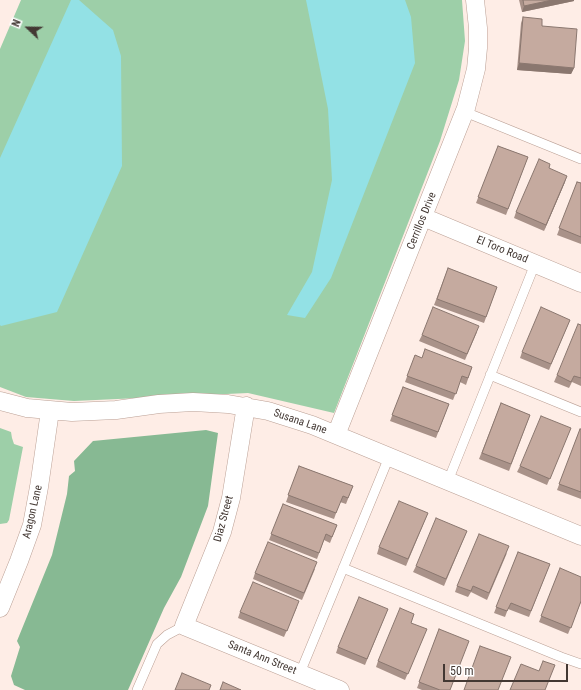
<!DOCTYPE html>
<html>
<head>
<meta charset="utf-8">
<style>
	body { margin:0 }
	#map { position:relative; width:581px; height:690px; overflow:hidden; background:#feede6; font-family:"Roboto Condensed",sans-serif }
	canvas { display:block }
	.north { position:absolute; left:8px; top:8px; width:40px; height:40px; -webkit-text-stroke:3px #fff; paint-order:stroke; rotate:292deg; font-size:11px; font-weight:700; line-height:16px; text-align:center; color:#433833 }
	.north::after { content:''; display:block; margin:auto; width:14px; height:18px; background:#433833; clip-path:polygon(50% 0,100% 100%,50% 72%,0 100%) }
	.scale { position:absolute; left:443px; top:664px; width:125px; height:18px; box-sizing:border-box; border:2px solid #433833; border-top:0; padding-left:5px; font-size:12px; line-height:14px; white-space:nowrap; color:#433833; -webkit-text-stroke:3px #fff; paint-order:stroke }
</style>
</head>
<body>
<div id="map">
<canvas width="581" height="690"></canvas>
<div class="north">N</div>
<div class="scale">50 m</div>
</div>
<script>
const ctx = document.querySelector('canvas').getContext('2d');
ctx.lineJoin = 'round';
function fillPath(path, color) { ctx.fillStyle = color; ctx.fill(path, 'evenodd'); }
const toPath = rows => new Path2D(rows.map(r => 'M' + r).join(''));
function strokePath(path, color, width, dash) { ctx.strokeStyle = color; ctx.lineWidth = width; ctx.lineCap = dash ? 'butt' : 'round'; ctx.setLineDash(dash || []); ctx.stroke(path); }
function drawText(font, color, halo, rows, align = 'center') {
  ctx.font = font + ' "Roboto Condensed",sans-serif'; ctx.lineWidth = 4; ctx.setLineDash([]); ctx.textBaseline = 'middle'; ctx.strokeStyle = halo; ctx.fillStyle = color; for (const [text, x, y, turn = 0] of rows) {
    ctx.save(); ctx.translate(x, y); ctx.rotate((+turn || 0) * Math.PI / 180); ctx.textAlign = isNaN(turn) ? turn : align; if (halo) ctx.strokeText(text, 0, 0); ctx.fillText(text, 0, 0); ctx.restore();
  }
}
fillPath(toPath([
	[21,0,462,0,465,41,459,80,440,141,334,413,248,393,74,401,26,397,0,387,0,49],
	[0,428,11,432,12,438,14,444,23,447,9,520,7,523,0,524]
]), '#9dcfa8');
fillPath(toPath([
	[206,430,218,433,208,506,181,577,164,608,128,690,25,690,14,685,11,676,20,647,17,641,52,555,67,494,69,476,75,471,74,461,93,441]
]), '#87b993');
fillPath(toPath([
	[71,0,79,0,113,30,121,56,122,166,57,312,1,326,0,325,0,158],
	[306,0,405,0,411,17,415,63,331,278,305,318,287,315,312,272,332,180,328,109]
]), '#93e1e5');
const lane = toPath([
	[465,112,581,159],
	[490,375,581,412],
	[448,481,535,264],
	[343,568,561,657,581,664],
	[300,673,389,457],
	[137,690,157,644,167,635,184,626]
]);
const street = toPath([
	[423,217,581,283],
	[0,401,27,408,72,412,116,410,159,404,193,402,228,404,268,411,312,425,581,536],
	[246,406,231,498,222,532,184,626,340,690],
	[336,435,466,108,476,69,478,48,478,28,475,0],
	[0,608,19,561,32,525,39,487,50,411]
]);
strokePath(lane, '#bba095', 10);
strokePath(street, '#bba095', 19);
strokePath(lane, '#fff', 9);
strokePath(street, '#fff', 18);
fillPath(toPath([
	[519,0,574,0,574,1,522,12],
	[523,17,542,26,574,68,571,74,517,70,521,23],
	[498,146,528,157,506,215,476,203],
	[549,168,565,182,544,231,514,218,516,212],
	[577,182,581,183,581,244,557,235],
	[448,268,497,287,484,323,434,305],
	[570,320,549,370,520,358,522,352],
	[581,325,581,386,572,382,569,388,554,382,557,375],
	[477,332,465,360,419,341,422,335],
	[415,355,422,358,472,367,466,385,460,382,453,400,405,382],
	[403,387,449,404,436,438,390,421],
	[501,403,530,415,509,471,479,459],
	[571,428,547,485,517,472,520,466],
	[580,429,581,429,581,499,557,490],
	[299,466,353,486,346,504,340,502,334,519,286,502],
	[283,504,337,525,330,543,324,540,317,559,269,540],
	[428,513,406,566,377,554,379,547],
	[467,531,444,586,413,572,416,566],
	[518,552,550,564,529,617,508,609,505,617,494,613],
	[507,553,487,600,471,592,468,597,455,592,457,586],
	[560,568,581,602,568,634,539,622],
	[315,569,302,600,253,579,255,573],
	[297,607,284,637,238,618,240,612],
	[388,609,365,665,336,653,338,647],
	[411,623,424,636,405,680,376,667,378,661],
	[439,629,450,690,422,690,417,688]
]), '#a99289');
fillPath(toPath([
	[552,0,574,0,574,1,522,12,524,6],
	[519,63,574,68,571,74,517,70],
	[567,176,565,182,544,231,546,225]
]), '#8a776f');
const building = toPath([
	[523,0,552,0,524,6,523,0],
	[523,17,542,19,542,26,577,29,574,68,519,63,523,17],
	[498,146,528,157,508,209,478,197,498,146],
	[539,159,550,164,549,168,567,176,546,225,516,212,539,159],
	[577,182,581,183,581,237,559,228,577,182],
	[448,268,497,287,486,317,437,299,448,268],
	[433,307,479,326,467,354,422,335,433,307],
	[541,307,570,320,551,364,522,352,541,307],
	[578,324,581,325,581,378,574,376,571,382,557,375,578,324],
	[425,349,472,367,468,378,462,376,456,394,407,376,415,355,422,358,425,349],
	[403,387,449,404,438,432,392,415,403,387],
	[501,403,530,415,511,464,482,453,501,403],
	[541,416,571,428,550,479,520,466,541,416],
	[580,429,581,429,581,492,559,484,580,429],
	[299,466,353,486,348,498,343,496,336,513,288,495,299,466],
	[399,501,428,513,408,559,379,547,399,501],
	[283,504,337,525,332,537,326,534,319,553,271,534,283,504],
	[436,518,467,531,446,579,416,566,436,518],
	[479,534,509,546,489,593,473,586,471,591,457,586,479,534],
	[268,542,317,562,304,593,255,573,268,542],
	[518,552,550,564,531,611,511,603,507,611,496,607,518,552],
	[560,568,581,577,581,601,571,628,541,616,560,568],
	[253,582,299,601,287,631,240,612,253,582],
	[359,597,388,609,367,659,338,647,359,597],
	[400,608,414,614,411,623,427,629,408,674,378,661,400,608],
	[439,629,469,641,450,690,440,690,419,682,439,629],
	[480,646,511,657,498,690,464,690,480,646],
	[543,661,555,665,545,690,510,690,521,664,539,671,543,661],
	[182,673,211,685,209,690,175,690,182,673],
	[223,682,241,690,220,690,223,682]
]);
fillPath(building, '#c5aa9f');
strokePath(building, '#8a776f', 1);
drawText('11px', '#433833', '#fff', [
	["Cerrillos Drive",422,221,-68],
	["El Toro Road",502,250,22],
	["Susana Lane",300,422,19],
	["Aragon Lane",33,512,-77],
	["Diaz Street",224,519,-75],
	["Santa Ann Street",262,658,22]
]);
</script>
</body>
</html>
